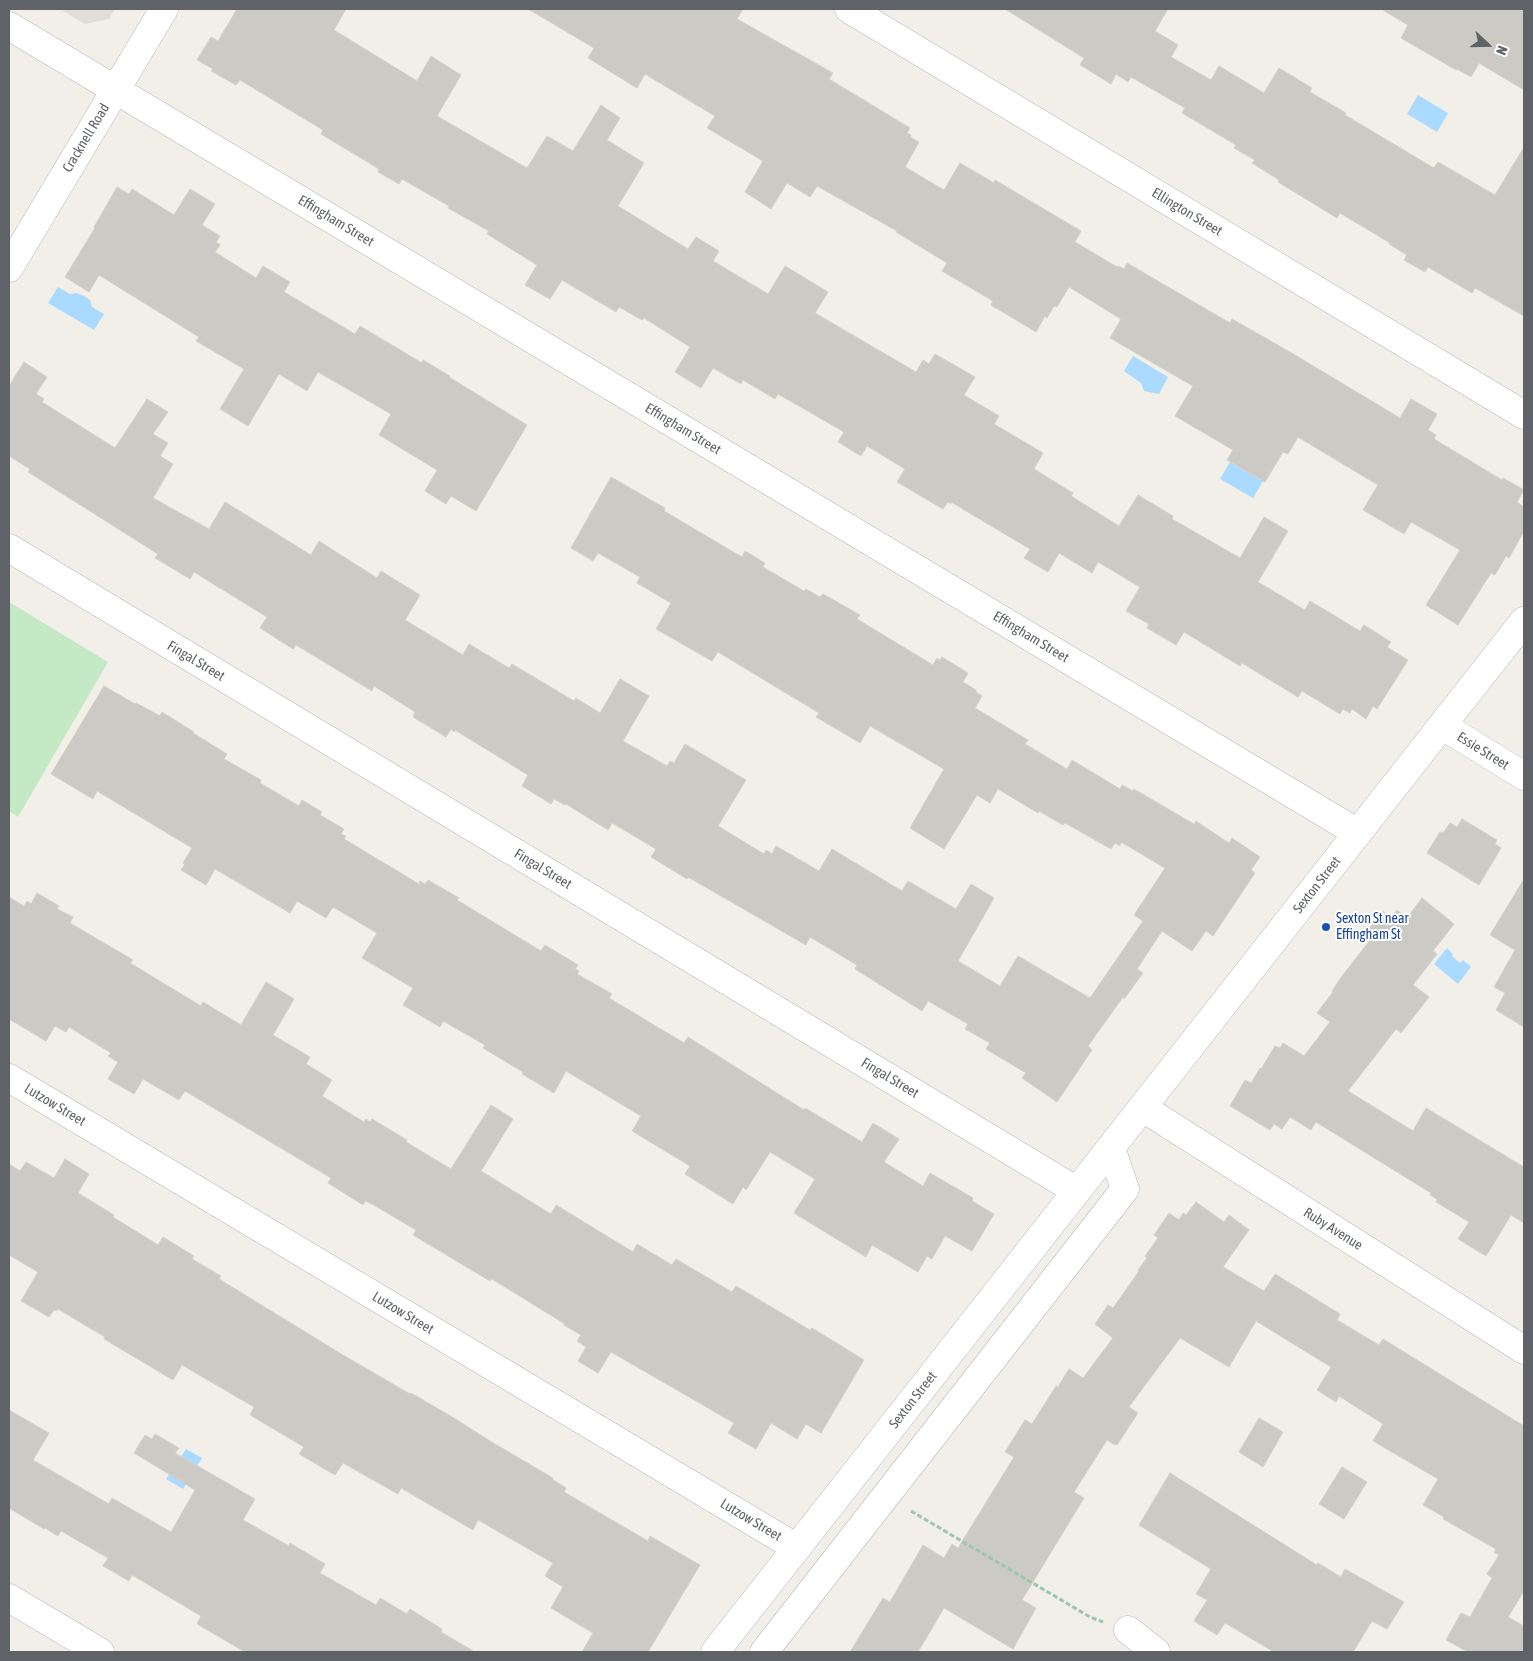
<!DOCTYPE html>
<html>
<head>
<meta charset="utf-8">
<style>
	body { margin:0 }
	#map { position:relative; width:1533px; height:1661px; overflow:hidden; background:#f1efe8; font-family:"Asap Condensed",sans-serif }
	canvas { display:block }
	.frame { position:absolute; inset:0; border:10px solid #5f6368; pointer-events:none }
	.north { position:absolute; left:1463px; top:20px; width:50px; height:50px; -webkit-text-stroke:4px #fff; paint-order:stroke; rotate:111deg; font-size:14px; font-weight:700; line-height:20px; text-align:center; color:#5f6368 }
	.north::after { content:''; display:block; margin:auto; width:18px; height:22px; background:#5f6368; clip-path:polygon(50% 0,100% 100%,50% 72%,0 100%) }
</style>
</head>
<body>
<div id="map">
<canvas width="1533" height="1661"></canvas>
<div class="frame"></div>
<div class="north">N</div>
</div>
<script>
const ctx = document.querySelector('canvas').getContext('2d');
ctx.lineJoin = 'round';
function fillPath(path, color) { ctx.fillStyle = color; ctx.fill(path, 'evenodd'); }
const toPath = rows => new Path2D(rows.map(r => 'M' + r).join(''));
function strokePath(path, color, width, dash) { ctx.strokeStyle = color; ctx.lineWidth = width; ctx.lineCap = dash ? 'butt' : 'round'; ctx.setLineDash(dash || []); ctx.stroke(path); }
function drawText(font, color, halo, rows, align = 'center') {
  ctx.font = font + ' "Asap Condensed",sans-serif'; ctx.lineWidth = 4; ctx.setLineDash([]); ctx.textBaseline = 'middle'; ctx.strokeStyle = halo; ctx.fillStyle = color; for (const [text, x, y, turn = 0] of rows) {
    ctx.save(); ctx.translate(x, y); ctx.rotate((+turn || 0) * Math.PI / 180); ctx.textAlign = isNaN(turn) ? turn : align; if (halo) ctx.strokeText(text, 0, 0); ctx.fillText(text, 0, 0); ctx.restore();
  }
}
fillPath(toPath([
	[60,9,115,9,109,19,85,24]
]), '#e1ded6');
fillPath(toPath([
	[9,602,108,662,18,817,9,811]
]), '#c5e8c5');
fillPath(toPath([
	[1418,95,1448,113,1437,132,1407,114],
	[58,287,70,294,76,293,84,296,90,300,92,307,104,314,94,330,48,303],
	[1133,356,1168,377,1159,394,1144,391,1141,383,1124,371],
	[1230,462,1263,481,1253,498,1220,479],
	[1447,948,1453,954,1452,956,1460,963,1463,960,1471,967,1458,984,1434,964],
	[186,1449,202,1458,183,1489,166,1479]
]), '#aadaff');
const building = toPath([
	[237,9,346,9,334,30,417,81,431,56,461,75,437,116,527,168,547,136,573,151,601,105,620,118,607,140,644,163,618,206,688,249,696,237,719,251,713,261,768,294,785,266,828,292,815,313,916,372,923,360,929,364,935,354,975,377,964,395,999,416,994,424,1043,453,1034,469,1073,493,1071,496,1119,526,1138,495,1173,516,1172,519,1240,558,1264,517,1288,531,1258,582,1305,610,1310,601,1360,631,1364,625,1391,642,1387,647,1408,660,1377,709,1373,706,1366,719,1352,709,1350,713,1343,709,1340,714,1302,691,1298,697,1242,663,1240,666,1184,632,1176,645,1147,628,1149,624,1126,611,1140,587,1098,562,1092,573,1059,553,1048,572,1024,558,1030,549,951,502,951,504,948,502,943,509,897,482,905,469,867,446,861,456,838,442,844,432,778,394,775,399,743,380,741,384,713,368,701,388,675,372,690,347,644,318,642,320,619,307,616,312,562,280,550,299,525,285,537,265,487,234,489,231,448,208,449,206,402,179,399,184,378,172,379,169,321,134,323,130,240,80,236,85,211,71,213,69,197,60,211,37,218,41,237,9],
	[528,9,743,9,737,19,833,73,829,79,910,128,907,133,911,135,910,137,919,142,905,167,944,190,960,163,994,183,995,180,1081,231,1075,242,1117,267,1118,266,1124,269,1127,263,1230,323,1232,319,1290,352,1400,418,1411,399,1437,414,1428,430,1436,435,1434,439,1502,480,1503,478,1524,490,1517,502,1524,507,1524,531,1509,558,1506,556,1495,575,1491,573,1458,625,1426,605,1460,550,1411,522,1404,534,1363,510,1378,485,1298,437,1288,454,1283,452,1265,482,1227,460,1233,450,1175,416,1193,386,1110,338,1121,319,1069,287,1057,307,1054,306,1047,318,1045,316,1036,332,991,305,993,301,942,271,947,263,896,232,897,231,817,186,810,197,787,183,771,209,745,192,763,161,707,128,715,116,645,74,637,88,588,58,594,48,528,9],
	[1005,9,1168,9,1155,31,1178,45,1171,57,1211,80,1219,66,1264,93,1279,68,1312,88,1310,92,1346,113,1345,115,1434,168,1438,162,1495,195,1524,147,1524,316,1475,288,1472,293,1428,267,1425,272,1404,260,1407,255,1389,244,1390,243,1340,213,1337,218,1278,182,1279,180,1252,163,1255,160,1234,148,1236,145,1182,113,1185,108,1131,77,1128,82,1116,74,1111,84,1080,65,1084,58,1005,9],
	[1381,9,1524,9,1524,90,1479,63,1471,77,1457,69,1456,70,1401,38,1408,25,1381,9],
	[117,187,129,194,132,189,174,215,190,189,215,204,202,225,220,236,216,242,220,245,215,252,256,278,263,266,290,282,284,292,355,334,360,326,422,363,423,360,450,376,449,377,527,425,476,511,451,496,446,504,425,491,437,470,379,435,391,414,318,372,307,391,279,374,248,426,220,409,244,369,196,341,199,337,99,275,89,292,65,277,95,228,94,227,117,187],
	[24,362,47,377,36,394,44,399,42,402,115,448,147,399,168,412,153,434,168,443,160,456,173,464,153,498,209,529,225,502,311,555,319,541,377,578,381,571,420,595,405,620,463,655,469,644,509,668,512,664,574,701,576,698,600,713,620,679,649,696,623,741,667,766,670,761,674,763,685,744,746,780,718,826,764,854,766,850,772,854,776,846,819,871,832,849,902,891,908,881,956,909,971,884,994,898,958,961,1000,986,1018,956,1090,998,1143,921,1134,915,1165,868,1121,842,1120,846,1115,843,1111,849,1065,823,1063,825,1039,811,1038,813,998,789,990,803,977,795,944,849,910,828,944,769,870,726,860,743,816,717,819,713,718,652,712,661,656,629,671,603,637,583,640,577,598,553,593,561,571,548,611,477,665,508,664,511,742,557,745,551,765,563,763,567,804,591,806,589,820,597,823,594,860,615,857,619,933,665,937,658,940,660,942,657,968,673,963,682,976,690,976,692,982,696,975,708,1028,740,1025,744,1067,769,1072,760,1120,789,1122,785,1133,791,1134,789,1194,824,1196,821,1229,843,1232,838,1260,857,1251,870,1255,873,1213,936,1206,931,1192,951,1162,931,1137,969,1143,973,1124,999,1123,997,1088,1046,1092,1050,1057,1102,1022,1078,1026,1073,986,1049,990,1043,965,1029,968,1024,928,1001,922,1011,855,969,857,965,810,937,806,945,688,877,687,879,651,857,656,849,612,823,608,830,566,804,565,805,554,799,551,804,522,786,528,775,455,730,454,732,451,729,446,737,413,717,415,712,374,686,372,691,296,645,293,649,260,628,267,617,194,572,190,579,155,558,158,554,28,472,30,469,9,456,9,386,24,362],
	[104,686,135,704,136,703,160,716,162,712,194,732,193,733,227,754,224,759,261,780,260,783,299,806,302,800,322,812,320,815,344,829,341,834,346,836,344,839,419,884,420,881,425,884,428,880,459,898,457,900,541,951,545,945,578,965,575,969,579,971,577,974,612,994,609,998,684,1043,688,1037,804,1110,805,1108,862,1142,873,1123,899,1139,884,1162,923,1186,930,1173,973,1198,972,1201,994,1214,972,1251,945,1236,932,1259,927,1256,918,1272,872,1245,866,1257,794,1213,815,1179,770,1152,746,1190,743,1187,733,1204,685,1174,690,1166,632,1131,641,1116,566,1071,554,1093,522,1074,523,1072,483,1048,485,1045,443,1021,440,1027,403,1005,413,988,362,958,377,933,333,907,326,918,297,901,290,913,215,869,206,885,181,870,185,864,183,863,192,848,97,791,93,799,51,774,104,686],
	[1462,819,1497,840,1495,844,1501,848,1479,885,1427,853,1440,832,1443,833,1450,823,1457,827,1462,819],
	[1524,879,1524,1027,1496,1010,1505,993,1494,987,1515,950,1490,935,1524,879],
	[37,893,59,906,57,909,73,917,70,923,133,960,130,963,201,1006,203,1002,241,1025,266,982,294,999,273,1035,310,1057,306,1064,332,1080,322,1096,364,1122,366,1119,370,1122,372,1119,407,1140,406,1142,451,1169,491,1105,513,1119,481,1171,551,1214,556,1205,633,1252,637,1244,672,1265,676,1259,732,1292,736,1286,810,1330,812,1328,864,1360,821,1433,806,1424,797,1439,771,1423,756,1449,728,1433,734,1423,611,1352,598,1373,578,1361,586,1347,577,1341,581,1335,564,1325,565,1324,492,1279,490,1281,413,1235,416,1230,372,1204,365,1201,363,1205,328,1183,331,1178,232,1119,185,1091,179,1100,143,1079,134,1094,108,1079,118,1062,108,1056,111,1053,69,1027,66,1032,55,1026,46,1041,9,1019,9,897,24,906,27,901,31,904,37,893],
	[1422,898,1454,924,1433,951,1437,954,1413,985,1429,997,1401,1033,1396,1029,1348,1091,1413,1131,1426,1108,1524,1167,1524,1223,1511,1215,1486,1256,1458,1239,1469,1222,1436,1202,1437,1199,1430,1195,1431,1193,1316,1122,1311,1130,1290,1117,1282,1129,1274,1124,1270,1130,1230,1106,1245,1080,1251,1083,1260,1068,1261,1069,1275,1046,1280,1048,1283,1043,1304,1056,1330,1022,1317,1013,1333,992,1332,991,1342,976,1371,939,1365,934,1383,911,1391,918,1397,910,1407,918,1422,898],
	[65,1159,89,1174,78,1193,114,1215,113,1217,158,1245,163,1237,194,1256,192,1259,221,1276,219,1279,343,1355,410,1394,411,1393,454,1418,490,1441,553,1478,552,1479,566,1488,564,1492,648,1541,650,1536,700,1565,648,1652,582,1652,593,1633,551,1608,563,1587,545,1576,553,1563,478,1520,473,1530,401,1488,398,1494,343,1463,335,1475,299,1454,304,1447,250,1415,254,1407,182,1365,173,1380,104,1339,105,1337,58,1309,56,1311,54,1310,49,1317,21,1301,38,1272,9,1255,9,1164,20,1171,26,1162,54,1178,65,1159],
	[1196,1202,1224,1222,1229,1215,1249,1230,1223,1267,1264,1291,1275,1274,1340,1314,1337,1320,1379,1345,1383,1339,1524,1426,1524,1591,1508,1617,1524,1626,1524,1652,1468,1652,1446,1640,1461,1613,1470,1617,1492,1578,1487,1574,1499,1555,1494,1552,1496,1549,1443,1519,1444,1517,1423,1505,1438,1479,1373,1441,1383,1424,1339,1396,1336,1402,1317,1390,1331,1367,1256,1321,1229,1367,1180,1338,1129,1407,1138,1413,1117,1445,1115,1443,1115,1445,1107,1440,1074,1492,1084,1498,1022,1600,1036,1608,1013,1649,944,1608,918,1652,850,1652,883,1598,890,1602,923,1545,944,1558,952,1544,958,1548,1014,1457,1005,1452,1025,1420,1032,1424,1056,1386,1058,1387,1069,1369,1083,1378,1113,1338,1095,1324,1108,1305,1113,1308,1139,1271,1138,1270,1147,1258,1145,1256,1158,1238,1154,1235,1169,1213,1179,1220,1183,1213,1186,1215,1196,1202],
	[9,1410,49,1433,33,1460,109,1504,112,1498,171,1532,195,1490,134,1453,145,1435,152,1439,155,1434,179,1448,175,1453,255,1499,243,1520,289,1546,290,1543,325,1564,320,1573,376,1605,380,1598,407,1614,410,1609,442,1629,441,1632,475,1652,245,1652,197,1624,201,1616,132,1575,129,1581,103,1566,108,1558,61,1531,58,1536,45,1528,44,1529,9,1508,9,1410],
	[1259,1418,1283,1432,1263,1467,1239,1452,1259,1418],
	[1342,1467,1367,1482,1344,1519,1319,1504,1342,1467],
	[1170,1473,1317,1565,1318,1563,1341,1577,1345,1569,1404,1602,1387,1629,1372,1621,1353,1652,1274,1652,1225,1623,1217,1635,1194,1621,1207,1600,1196,1594,1211,1569,1139,1525,1170,1473]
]);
fillPath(building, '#cccac5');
strokePath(building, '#d6d1c6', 1);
const minor = toPath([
	[849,9,1524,415],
	[9,26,1358,833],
	[9,548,1077,1191],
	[1443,726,1524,776],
	[9,1078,797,1548],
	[1143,1108,1524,1350],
	[1128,1630,1156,1652],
	[764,1652,1125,1189,1111,1148]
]);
const tertiary = toPath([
	[9,268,164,9]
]);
const secondary = toPath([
	[9,1598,100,1652],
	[715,1652,1524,621]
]);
strokePath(minor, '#b5b8bc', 29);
strokePath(tertiary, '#b5b8bc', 29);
strokePath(secondary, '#b6babf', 29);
strokePath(toPath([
	[911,1511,1090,1617,1103,1622]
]), '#9cc7a9', 3, [5, 2.5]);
strokePath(minor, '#fff', 28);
strokePath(tertiary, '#fff', 28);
strokePath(secondary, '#fff', 28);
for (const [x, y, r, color] of [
	[1326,927,5,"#1a4fb4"]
]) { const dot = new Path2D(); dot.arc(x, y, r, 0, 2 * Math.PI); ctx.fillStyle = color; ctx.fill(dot); strokePath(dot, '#fff', 2); }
drawText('14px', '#5f6368', '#fff', [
	["Cracknell Road",86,138,-59],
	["Ellington Street",1187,212,31],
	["Effingham Street",336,221,31],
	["Effingham Street",683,429,31],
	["Effingham Street",1031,637,31],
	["Fingal Street",196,661,31],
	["Essie Street",1483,751,32],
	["Fingal Street",543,869,31],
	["Sexton Street",1317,885,-52],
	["Fingal Street",890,1078,31],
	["Lutzow Street",55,1105,31],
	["Ruby Avenue",1333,1229,32],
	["Lutzow Street",403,1313,31],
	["Sexton Street",913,1400,-52],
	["Lutzow Street",751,1520,31]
]);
drawText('14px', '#164399', '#fff', [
	["Sexton St near",1336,919],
	["Effingham St",1336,935]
], 'left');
</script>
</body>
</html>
